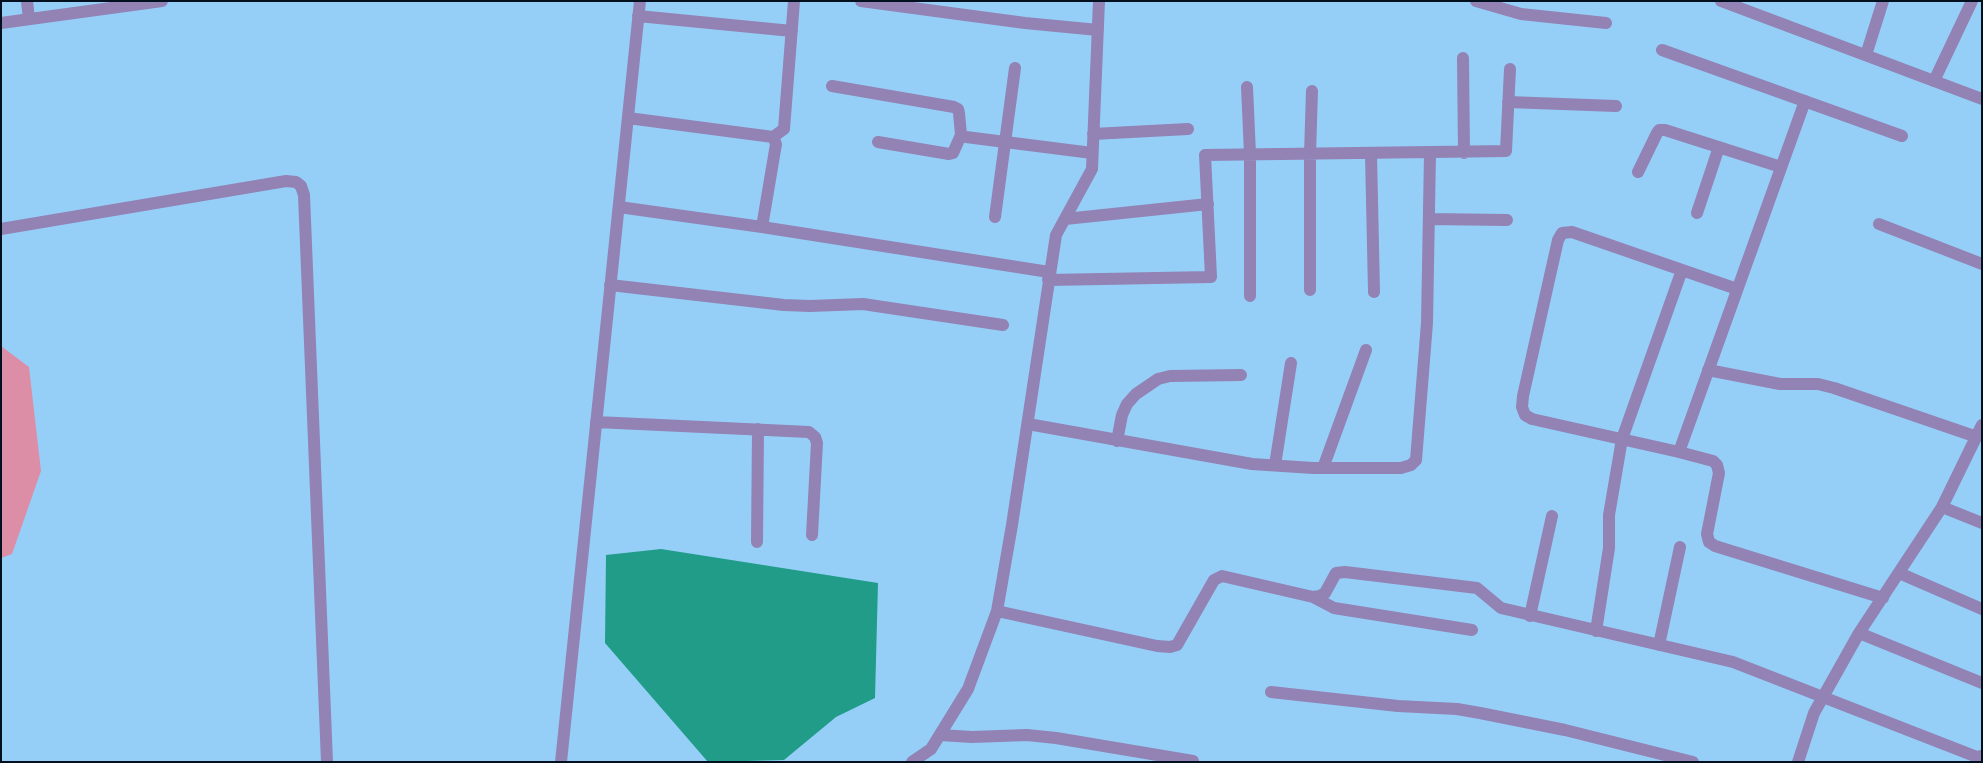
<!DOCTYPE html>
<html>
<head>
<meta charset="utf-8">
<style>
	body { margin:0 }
	#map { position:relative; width:1983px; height:763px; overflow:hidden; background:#95cff8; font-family:Lato,sans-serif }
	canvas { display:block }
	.frame { position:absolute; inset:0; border:2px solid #00101e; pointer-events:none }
</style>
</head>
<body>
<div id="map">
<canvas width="1983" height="763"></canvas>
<div class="frame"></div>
</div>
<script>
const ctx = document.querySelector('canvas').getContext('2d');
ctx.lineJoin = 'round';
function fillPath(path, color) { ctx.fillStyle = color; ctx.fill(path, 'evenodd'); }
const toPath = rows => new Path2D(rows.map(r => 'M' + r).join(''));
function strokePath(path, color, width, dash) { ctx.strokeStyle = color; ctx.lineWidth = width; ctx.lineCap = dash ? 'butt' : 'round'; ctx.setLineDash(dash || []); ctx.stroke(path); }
fillPath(toPath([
	[1,346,29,367,41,471,12,554,1,558]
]), '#dd8ea7');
fillPath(toPath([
	[661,549,878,583,875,698,836,717,784,760,708,762,605,643,606,555]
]), '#209c89');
strokePath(toPath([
	[27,1,29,19],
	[861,1,1025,23,1098,30],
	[1476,1,1521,14,1606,23],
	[1721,1,1982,99],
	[638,16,792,31],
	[1,23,162,1],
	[1662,50,1902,136],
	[1866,55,1883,1],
	[1463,58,1464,153],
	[1934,81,1972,1],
	[832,86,954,107,958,109,959,113,961,135,966,137,1092,153],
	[1247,87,1250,154,1250,296],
	[1508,102,1616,106],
	[628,118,773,137,776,144,762,227],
	[1093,134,1188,129],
	[773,137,784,129,794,1],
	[878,142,949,154,953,153,961,135],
	[1371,154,1374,292],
	[1638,172,1657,133,1659,130,1665,130,1781,167],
	[619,207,762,227,1049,272],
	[1697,213,1719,147],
	[995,217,1015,68],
	[1065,219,1208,204],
	[1429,219,1507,220],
	[1879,224,1982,264],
	[1,229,286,181,296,182,301,186,304,195,327,762],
	[1048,280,1211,277,1205,155,1506,151,1510,69],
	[610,285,784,305,810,306,863,304,1003,325],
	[1737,289,1572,232,1562,233,1558,240,1523,396,1522,407,1525,415,1532,419,1679,452,1713,461,1717,465,1719,473,1707,534,1709,542,1715,546,1883,598],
	[1310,290,1310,154,1312,91],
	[1708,370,1780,384,1818,384,1834,388,1977,437],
	[596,422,809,432,815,437,817,443,812,535],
	[1028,424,1252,464,1313,468,1401,468,1411,465,1416,460,1427,323,1430,153],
	[1117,441,1122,415,1127,404,1136,394,1158,379,1170,376,1241,375],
	[1679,452,1805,101],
	[1275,465,1291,363],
	[1323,468,1366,350],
	[1942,507,1982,523],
	[757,542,758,429],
	[1899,573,1982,609],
	[1313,597,1334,608,1472,630],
	[997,611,1157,646,1170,647,1177,645,1214,580,1222,576,1313,597,1320,596,1325,593,1336,573,1345,572,1477,588,1501,608,1733,662,1977,757,1982,756],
	[1530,616,1552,516],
	[1596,631,1609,548,1609,515,1622,439,1682,270],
	[1859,633,1982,683],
	[1659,645,1680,547],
	[1271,692,1398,706,1457,709,1480,713,1565,730,1693,762],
	[940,735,972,737,1027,735,1056,738,1193,761],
	[561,762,640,1],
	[912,762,931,749,968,689,997,611,1012,525,1056,235,1092,169,1099,1],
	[1798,762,1814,713,1859,633,1942,507,1982,425]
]), '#9382b4', 12);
</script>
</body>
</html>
